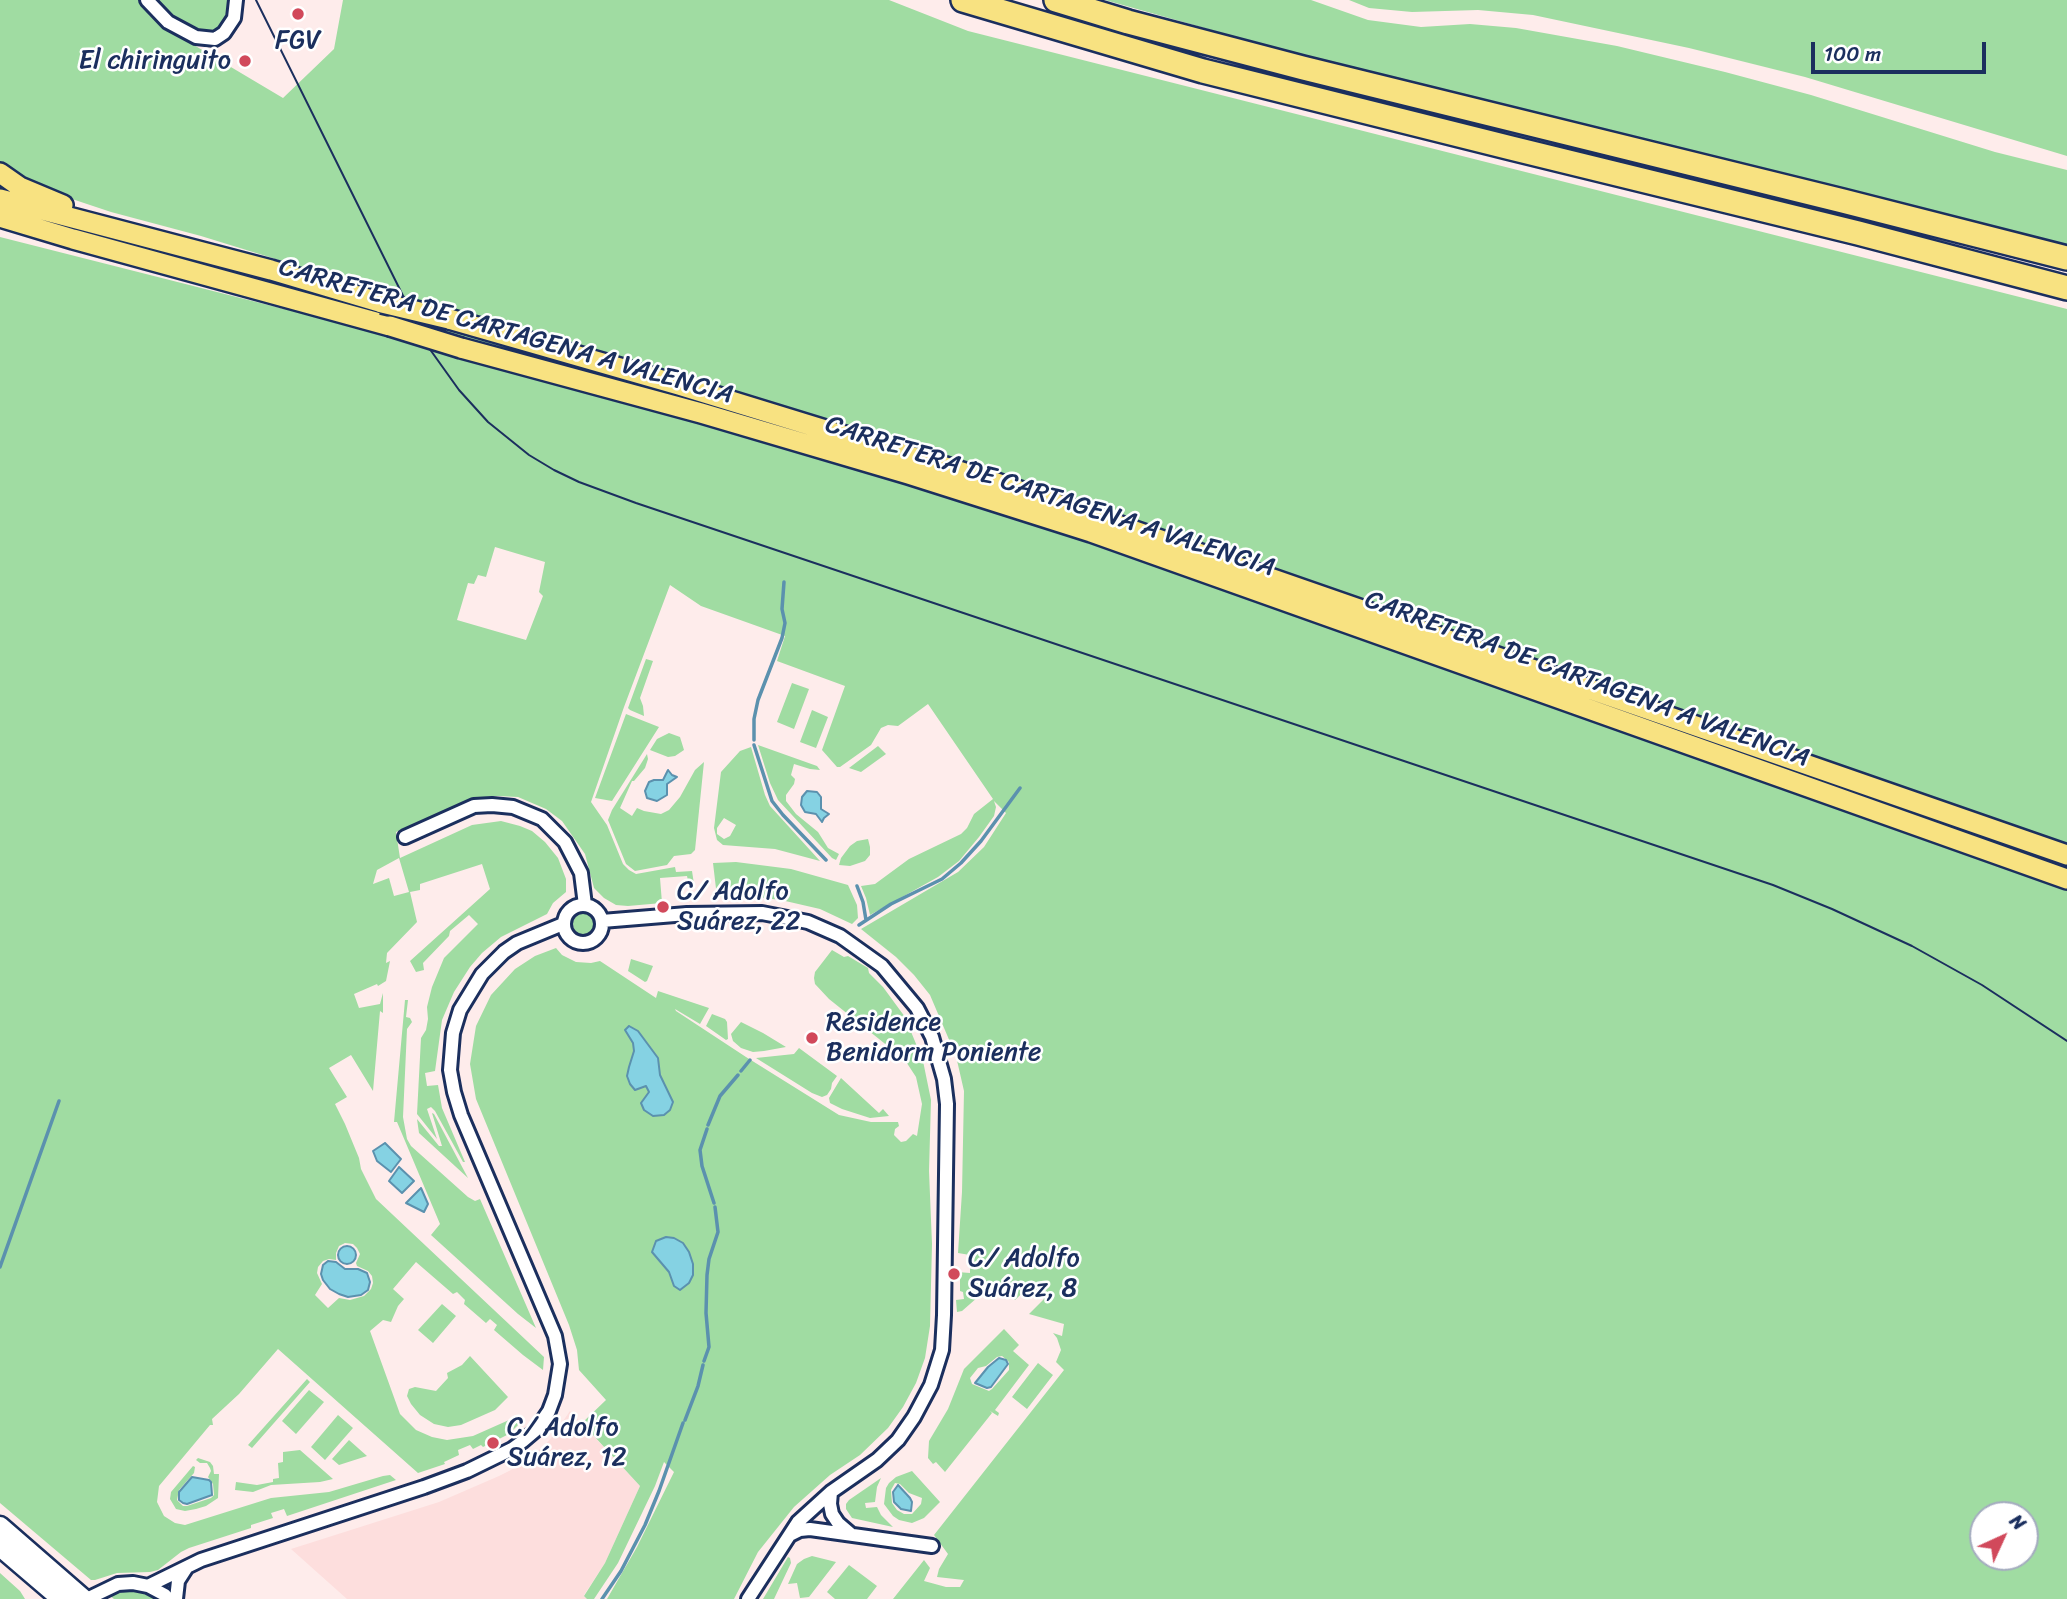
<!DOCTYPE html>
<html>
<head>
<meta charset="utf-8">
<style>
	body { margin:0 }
	#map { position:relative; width:2067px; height:1599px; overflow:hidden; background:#feeceb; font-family:Sriracha,sans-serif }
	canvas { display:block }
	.north { position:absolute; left:1969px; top:1501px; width:70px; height:70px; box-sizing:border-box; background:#fff; border:2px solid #a4acbf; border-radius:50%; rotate:45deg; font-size:19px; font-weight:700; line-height:28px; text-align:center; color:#1b2f5e }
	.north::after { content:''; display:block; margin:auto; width:24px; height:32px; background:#d1495b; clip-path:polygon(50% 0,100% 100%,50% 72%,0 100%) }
	.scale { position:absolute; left:1811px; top:42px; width:175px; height:32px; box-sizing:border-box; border:4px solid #1b2f5e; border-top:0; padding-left:9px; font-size:21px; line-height:24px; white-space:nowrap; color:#1b2f5e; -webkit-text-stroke:5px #fff; paint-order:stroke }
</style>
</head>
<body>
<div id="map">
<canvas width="2067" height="1599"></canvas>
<div class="north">N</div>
<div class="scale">100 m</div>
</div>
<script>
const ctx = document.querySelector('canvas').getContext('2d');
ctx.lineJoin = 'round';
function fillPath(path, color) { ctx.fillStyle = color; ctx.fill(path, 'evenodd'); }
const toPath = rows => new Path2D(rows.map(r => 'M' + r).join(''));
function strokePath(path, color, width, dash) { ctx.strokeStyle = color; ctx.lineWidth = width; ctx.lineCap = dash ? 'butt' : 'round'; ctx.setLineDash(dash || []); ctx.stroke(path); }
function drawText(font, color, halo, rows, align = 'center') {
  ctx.font = font + ' Sriracha,sans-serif'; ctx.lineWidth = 5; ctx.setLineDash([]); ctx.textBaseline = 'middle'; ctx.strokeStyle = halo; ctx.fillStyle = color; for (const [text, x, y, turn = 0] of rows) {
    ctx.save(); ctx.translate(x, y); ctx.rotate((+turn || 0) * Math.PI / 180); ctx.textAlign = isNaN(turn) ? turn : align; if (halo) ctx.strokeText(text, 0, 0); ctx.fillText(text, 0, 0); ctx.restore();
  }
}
fillPath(toPath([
	[570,1411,640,1486,605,1563,584,1595,587,1599,347,1599,291,1549,439,1502,499,1476,511,1470,543,1447,552,1437]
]), '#fddedd');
fillPath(toPath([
	[0,0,140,0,150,16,177,35,283,98,334,49,343,0,889,0,968,31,2067,309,2067,1599,893,1599,924,1560,930,1568,924,1581,946,1587,960,1587,964,1580,937,1577,939,1569,948,1554,934,1535,1064,1370,1056,1362,1061,1350,1057,1338,1053,1333,1062,1336,1064,1324,1029,1314,1044,1299,1031,1285,1015,1300,1004,1289,997,1296,978,1297,962,1311,957,1312,956,1300,964,1299,963,1292,960,1291,960,1278,956,1278,957,1272,970,1273,970,1255,958,1253,962,1192,964,1091,956,1056,930,995,914,975,896,957,861,929,958,872,984,847,1006,813,994,801,996,807,994,816,979,837,959,861,938,877,870,915,866,898,861,886,875,884,909,859,961,834,967,828,974,814,993,799,928,704,898,726,888,725,881,728,871,745,840,767,837,767,822,750,845,686,777,661,785,636,701,606,670,585,624,707,591,802,607,825,623,864,629,870,636,874,675,867,676,872,692,871,694,884,689,885,687,876,660,878,662,903,628,906,616,905,604,898,594,888,585,854,562,821,546,809,518,797,498,796,474,798,396,832,400,858,472,825,501,821,520,826,532,831,545,842,558,858,566,879,566,892,553,903,547,914,501,937,482,953,470,967,454,992,442,1020,435,1071,425,1073,427,1086,438,1085,442,1108,465,1162,463,1162,435,1111,431,1107,427,1109,437,1139,417,1114,421,1038,426,1030,428,1019,427,1007,432,987,444,958,478,924,469,915,450,931,449,936,423,963,424,970,416,972,410,961,490,889,482,864,420,884,420,890,410,892,417,922,387,953,386,963,390,961,386,981,378,986,377,984,354,994,359,1008,380,1004,383,993,383,1013,380,1011,373,1091,351,1055,329,1068,347,1097,335,1104,345,1124,359,1158,361,1169,376,1199,544,1357,543,1370,523,1355,494,1330,497,1325,490,1319,486,1323,464,1304,465,1300,457,1292,453,1294,416,1262,393,1289,404,1299,398,1306,391,1322,383,1320,370,1331,400,1414,416,1430,432,1437,447,1440,473,1436,509,1420,518,1421,520,1423,509,1434,483,1447,481,1445,473,1449,470,1445,458,1450,459,1455,444,1462,445,1464,418,1473,278,1349,239,1394,212,1419,213,1425,210,1425,159,1486,157,1502,164,1516,175,1523,185,1525,271,1498,329,1492,383,1476,390,1475,396,1480,287,1516,284,1509,271,1513,273,1518,251,1525,251,1528,189,1548,181,1552,158,1570,150,1572,117,1573,95,1580,91,1580,0,1503,0,237,284,309,295,265,201,236,111,212,51,192,13,174,0,165],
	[495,547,545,562,539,592,543,596,526,640,457,620,468,583,474,584,478,575,486,577],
	[399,858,409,892,394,896,389,878,373,884,377,870],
	[345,1243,353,1244,357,1248,360,1254,356,1263,357,1266,368,1271,372,1276,373,1283,371,1289,364,1296,350,1300,339,1298,328,1308,315,1295,322,1284,317,1273,318,1267,323,1261,329,1259,336,1260,336,1253,339,1246],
	[1983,1515,2025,1515,2025,1557,1983,1557],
	[154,0,230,0,230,20,216,33,197,32,169,16],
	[1105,0,1311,0,1368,20,1421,27,1470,24,1516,28,1617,46,1725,72,1811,95,1995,152,2067,170,2067,247,1887,199,1286,51],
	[1349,0,2067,0,2067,156,1805,77,1689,48,1533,15,1478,10,1412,12,1369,8],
	[646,659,653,661,640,698,643,706,644,716,630,710,628,708],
	[792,683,809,689,794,729,777,722],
	[812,710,828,717,816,748,800,742],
	[626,714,659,727,612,801,595,798],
	[669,733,680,737,684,750,675,756,668,757,650,750,657,739],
	[758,745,817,766,820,770,810,769,794,764,791,775,795,779,794,784,786,795,786,801,796,814,818,832,828,848,839,854,836,860,832,858,778,800,770,783],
	[878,746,886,754,861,772,849,768],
	[751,747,765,795,770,806,820,861,775,849,723,845,717,840,714,828,721,772,740,751],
	[724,818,736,825,730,836,724,839,717,834,717,828],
	[647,754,648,759,645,768,634,781,632,781,620,808,632,816,637,808,644,811,661,814,669,810,680,797,695,770,704,762,695,850,691,854,674,856,667,865,635,871,626,864,608,820,612,810],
	[868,839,870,847,870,855,865,861,850,866,839,865,841,858,850,846,857,841],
	[736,862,791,869,848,885,857,905,858,918,852,924,820,909,781,900,756,897,717,897,713,863],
	'573 924a11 11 0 1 1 22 0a11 11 0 1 1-22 0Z',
	[556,948,562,955,576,962,591,963,600,961,656,998,658,991,709,1008,700,1024,675,1009,676,1011,746,1057,839,1115,871,1122,898,1122,899,1126,895,1129,894,1135,901,1142,906,1141,913,1134,917,1136,922,1104,916,1077,901,1054,899,1055,829,999,815,984,814,978,815,972,832,950,844,957,848,956,868,968,869,973,883,987,905,1017,923,1061,931,1100,929,1171,932,1244,930,1326,925,1358,916,1383,903,1407,888,1428,860,1455,830,1475,794,1507,758,1552,734,1599,607,1599,637,1547,674,1472,664,1462,655,1486,618,1563,594,1599,587,1599,584,1596,605,1563,640,1486,582,1423,606,1400,579,1370,577,1350,569,1325,476,1099,470,1064,476,1026,491,995,515,969,535,956],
	[631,959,653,966,647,981,645,982,628,971],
	[405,1000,408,1000,406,1017,410,1018,412,1022,407,1029,403,1117,407,1139,411,1146,468,1197,475,1201,480,1199,536,1328,518,1314,431,1235,440,1224,397,1122,394,1122],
	[712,1014,725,1019,727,1022,728,1039,726,1040,706,1026],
	[741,1022,763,1033,786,1047,764,1051,753,1052,741,1048,733,1041,731,1034],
	[799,1048,837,1076,832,1083,831,1089,827,1095,822,1097,812,1093,756,1058,794,1054],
	[841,1078,879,1113,883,1109,889,1116,870,1118,842,1109,830,1103,829,1098],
	[432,1113,434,1114,468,1178,419,1133,417,1119,439,1146,442,1146],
	[442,1304,456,1316,433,1343,418,1330],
	[1004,1329,1019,1345,1013,1351,1029,1365,995,1410,999,1413,998,1416,990,1411,992,1413,945,1472,936,1462,933,1464,928,1458,929,1441,948,1409,964,1369],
	[1002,1356,1009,1362,1009,1370,992,1389,989,1391,972,1384,970,1378,978,1368,986,1366,997,1357],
	[470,1356,508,1397,495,1410,461,1425,448,1427,434,1424,420,1415,411,1404,407,1396,409,1389,415,1387,436,1391,448,1378,447,1373,462,1365],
	[1038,1363,1053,1375,1027,1409,1012,1397],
	[307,1379,310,1382,252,1448,248,1445],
	[309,1390,324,1402,296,1434,282,1421],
	[338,1415,353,1428,325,1460,311,1447],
	[349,1440,367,1456,339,1465,332,1459],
	[300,1450,333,1479,320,1482,271,1485,253,1492,235,1490,236,1482,257,1485,273,1482,273,1479,279,1478,278,1463,283,1462,283,1452],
	[198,1458,210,1462,213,1466,214,1474,219,1474,218,1498,206,1506,196,1509,185,1511,176,1509,170,1499,171,1492,193,1466,195,1467,194,1473,179,1490,177,1500,183,1506,187,1506,211,1498,214,1495,213,1484,208,1477,211,1471,210,1468,207,1463,200,1463,196,1460],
	[912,1471,940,1502,924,1518,912,1523,899,1520,893,1516,884,1504,886,1488,889,1483,896,1477],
	[895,1483,900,1484,909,1493,922,1498,921,1504,912,1514,904,1514,897,1510,892,1503,891,1490],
	[881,1478,877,1487,875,1502,865,1503,866,1508,877,1507,881,1515,893,1527,852,1518,846,1509,846,1504,849,1500],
	[812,1556,836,1562,809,1597,800,1598,797,1583,788,1584,797,1564,804,1559],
	[788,1557,790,1558,791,1563,774,1599,763,1599],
	[849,1565,877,1586,867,1599,835,1599,827,1592],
	[0,1573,20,1591,25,1599,0,1599],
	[138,1591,155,1599,114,1599,109,1595,123,1592]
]), '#a0dca2');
const water = toPath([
	[668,770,672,775,677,777,667,784,667,795,657,801,647,798,645,791,649,782,654,780,663,780,668,770],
	[807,791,817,792,821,797,821,809,829,814,824,818,822,822,816,814,805,812,801,805,802,797,807,791],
	[629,1026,638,1031,658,1058,660,1075,673,1102,670,1110,664,1115,653,1116,644,1110,641,1103,649,1092,646,1086,635,1090,630,1084,627,1076,629,1067,634,1051,633,1043,625,1030,629,1026],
	[385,1143,401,1159,391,1172,377,1161,373,1151,385,1143],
	[399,1167,414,1181,402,1193,389,1181,399,1167],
	[421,1188,428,1204,424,1212,406,1203,421,1188],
	[666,1237,674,1238,683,1243,689,1252,693,1264,693,1275,689,1283,680,1290,674,1286,669,1272,652,1252,656,1241,666,1237],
	'338 1255a9 9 0 1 1 18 0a9 9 0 1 1-18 0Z',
	[328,1261,336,1262,345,1269,358,1269,367,1273,370,1282,368,1290,361,1295,348,1297,339,1294,330,1289,323,1280,321,1274,323,1265,328,1261],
	[999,1358,1006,1360,1008,1364,991,1387,987,1388,975,1383,988,1367,999,1358],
	[192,1477,209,1480,211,1482,212,1495,187,1504,183,1503,179,1500,179,1492,192,1477],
	[898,1485,910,1498,912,1502,911,1511,901,1509,894,1502,893,1492,898,1485]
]);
fillPath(water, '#85d2e3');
strokePath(water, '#5b91ae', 2);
strokePath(toPath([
	[754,740,754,719,758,700,782,638,785,623,782,609,784,582],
	[754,745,772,801,783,815,826,860],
	[857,886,863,902,866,920],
	[859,925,891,904,942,879,961,863,981,841,1020,788],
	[741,1071,750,1060],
	[708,1125,720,1096,738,1075],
	[707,1129,700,1150,702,1166,714,1203],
	[0,1267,59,1101],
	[704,1361,709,1347,706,1313,707,1275,709,1259,718,1232,715,1207],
	[685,1420,698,1386,703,1365],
	[602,1599,621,1571,645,1525,659,1491,683,1423]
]), '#5b91ae', 3.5);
const minor = toPath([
	[147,0,168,22,196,37,215,39,224,33,234,18,236,0],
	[405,837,474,806,492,805,513,807,542,819,565,842,581,873,585,905],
	'564 924a19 19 0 1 1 38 0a19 19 0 1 1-38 0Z',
	[602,921,687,914,762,913,808,922,840,936,882,966,917,1008,932,1037,944,1079,947,1104,944,1315,942,1350,931,1385,914,1417,898,1440,877,1460,831,1492,798,1522,748,1599],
	[831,1492,830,1504,832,1514,838,1523,852,1535],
	[790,1535,800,1530,810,1529,932,1546],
	[148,1586,165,1595,168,1599],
	[87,1599,118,1584,133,1583,148,1586,201,1560,424,1487,467,1471,512,1449,523,1441,536,1430,549,1411,555,1395,560,1364,555,1336,461,1115,454,1092,450,1070,453,1033,460,1010,482,974,504,952,517,943,563,924],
	[176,1599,178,1581,187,1567]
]);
const secondary = toPath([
	[0,1526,84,1599],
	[0,1547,61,1599]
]);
const trunk = toPath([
	[0,173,20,187,63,205],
	[0,199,271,270,382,303],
	[0,217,73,239,390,326],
	[449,319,679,385,988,480,2067,855],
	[461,348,701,413,908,474,1091,532,2067,879]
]);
const motorway = toPath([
	[963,0,1203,71,1511,148,1858,233,2067,288],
	[1056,0,1128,22,1303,68,1843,201,2067,258]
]);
strokePath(minor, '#1b2f5e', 18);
strokePath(secondary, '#1b2f5e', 23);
strokePath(trunk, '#1b2f5e', 24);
strokePath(motorway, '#1b2f5e', 28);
strokePath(minor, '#fff', 12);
strokePath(secondary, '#fff', 18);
strokePath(trunk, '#f8e281', 19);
strokePath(motorway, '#f8e281', 23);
strokePath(toPath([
	[256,0,429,348,459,390,488,422,529,455,554,470,579,482,636,503,1773,885,1832,909,1912,946,1982,985,2067,1041]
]), '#1b2f5e', 2);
const trunkBridge = toPath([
	[382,303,449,319],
	[390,326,461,348]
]);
strokePath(trunkBridge, '#1b2f5e', 24, []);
strokePath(trunkBridge, '#f8e281', 19);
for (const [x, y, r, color] of [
	[298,14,7,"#d1495b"],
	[245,61,7,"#d1495b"],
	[663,907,7,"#d1495b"],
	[812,1038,7,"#d1495b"],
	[954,1274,7,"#d1495b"],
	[493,1443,7,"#d1495b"]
]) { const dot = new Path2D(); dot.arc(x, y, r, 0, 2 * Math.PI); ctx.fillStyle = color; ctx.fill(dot); strokePath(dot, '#fff', 2.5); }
drawText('26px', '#1b2f5e', '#fff', [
	["FGV",298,41,"center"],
	["El chiringuito",231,61,"right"],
	["C/ Adolfo",677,892],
	["Suárez, 22",677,922],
	["Résidence",826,1023],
	["Benidorm Poniente",826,1053],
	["C/ Adolfo",968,1259],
	["Suárez, 8",968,1289],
	["C/ Adolfo",507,1428],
	["Suárez, 12",507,1458]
], 'left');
drawText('26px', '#1b2f5e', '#fff', [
	["CARRETERA DE CARTAGENA A VALENCIA",506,332,16],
	["CARRETERA DE CARTAGENA A VALENCIA",1050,497,18],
	["CARRETERA DE CARTAGENA A VALENCIA",1587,680,20]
]);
</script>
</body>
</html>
